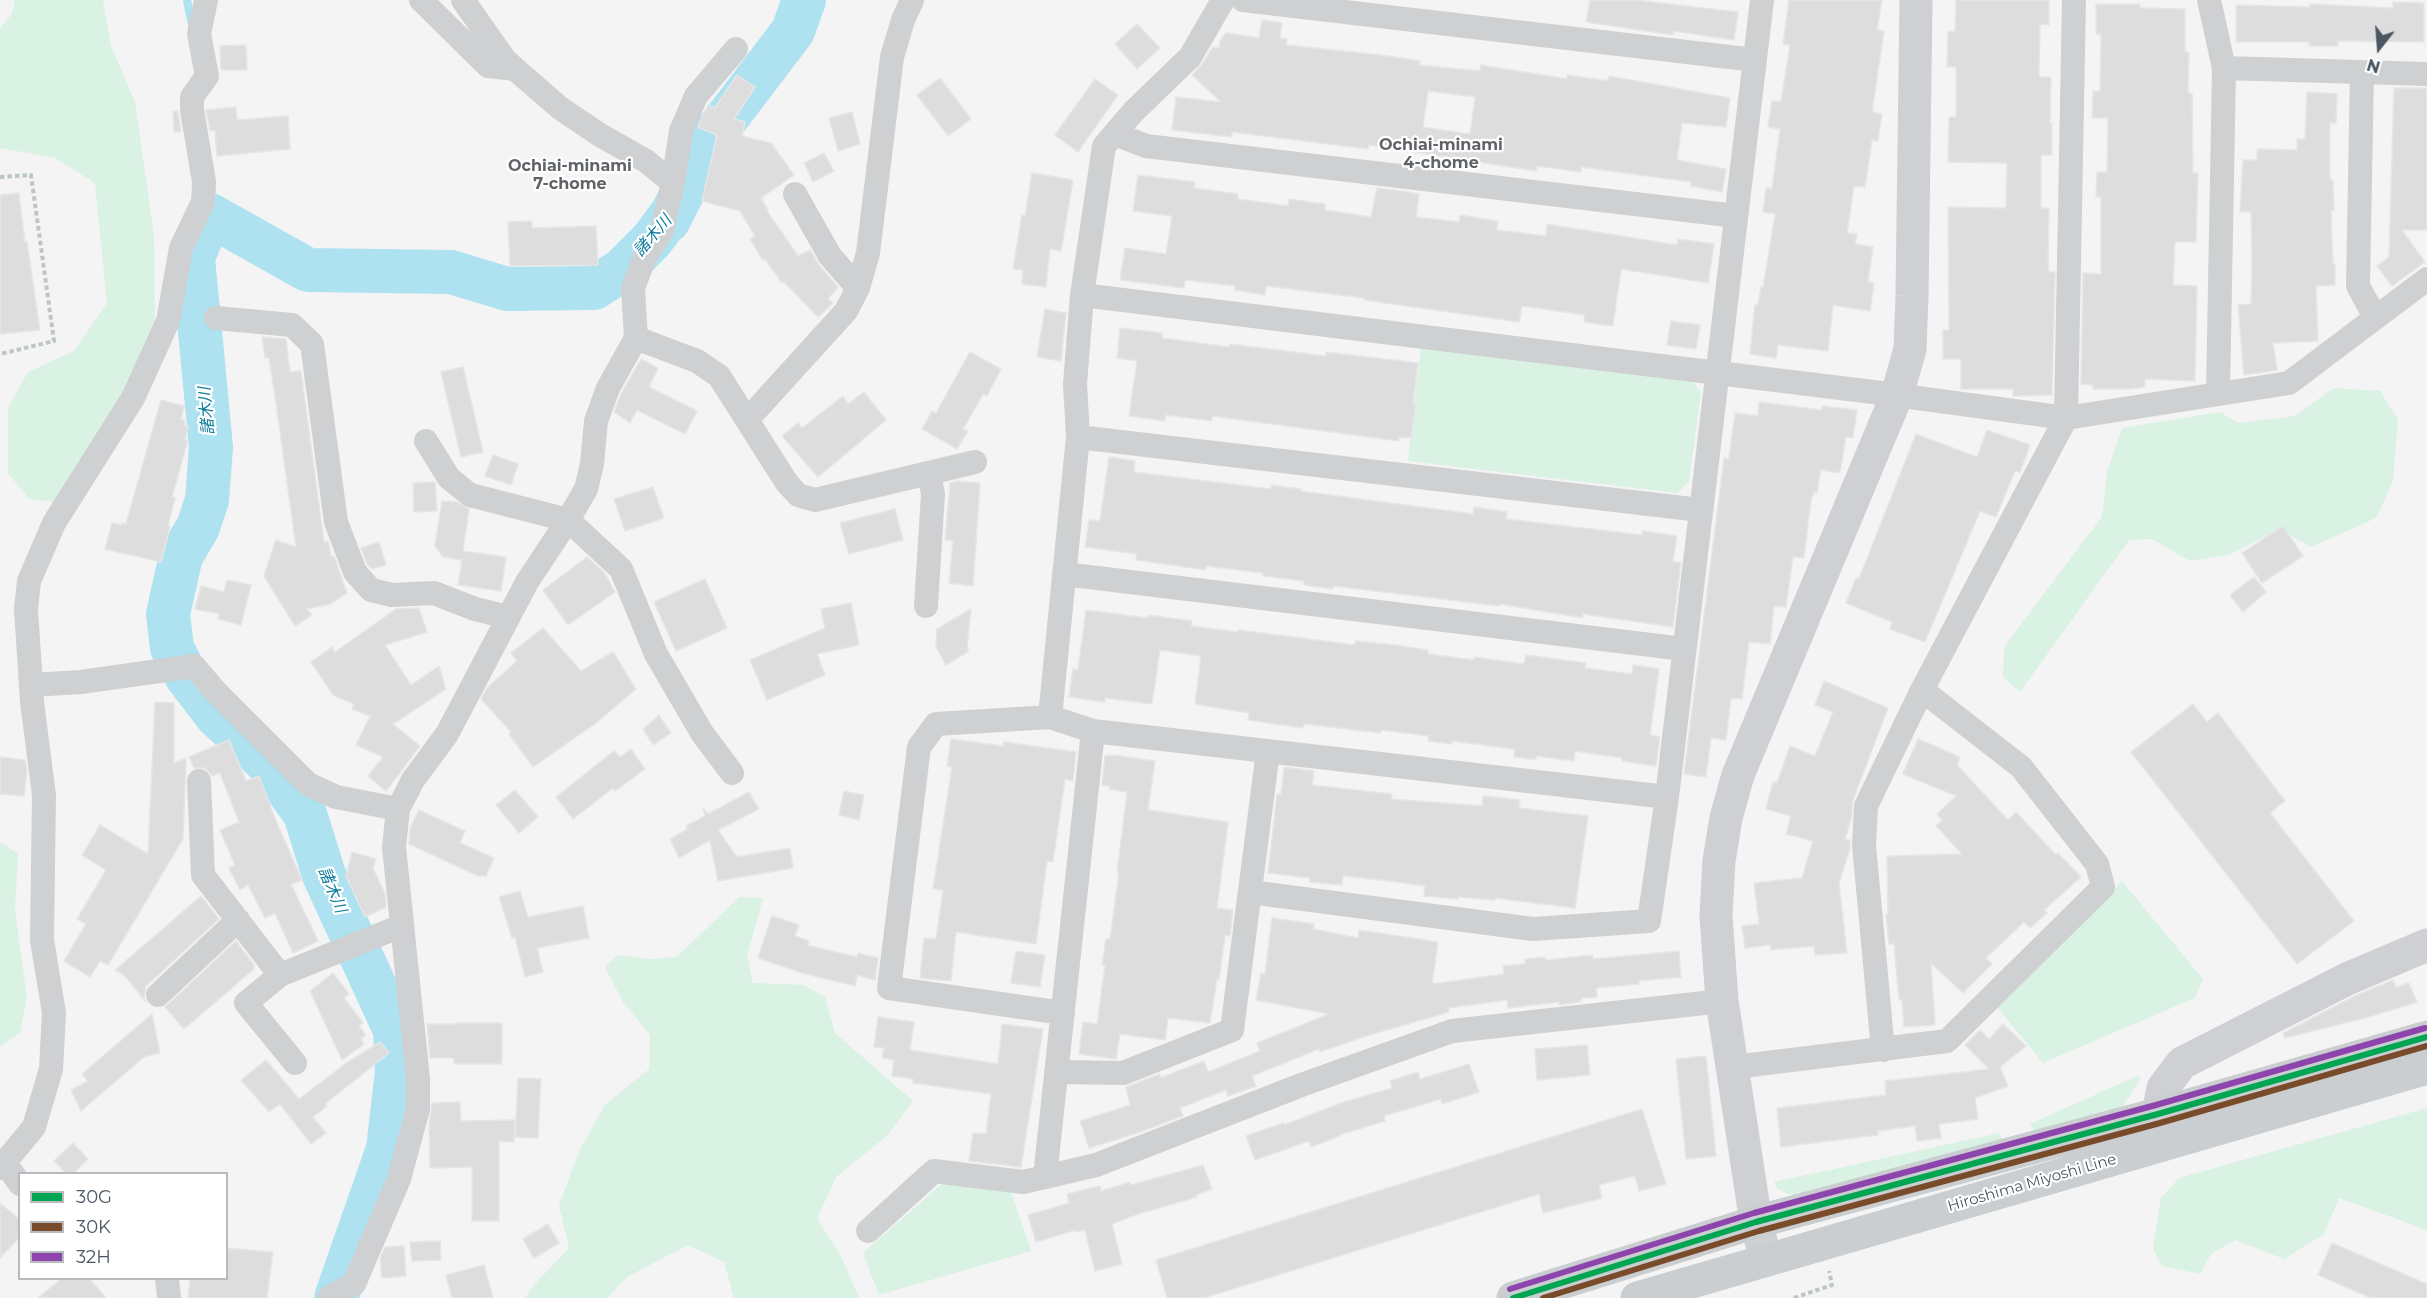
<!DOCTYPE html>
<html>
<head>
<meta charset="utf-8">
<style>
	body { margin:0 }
	#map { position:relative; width:2427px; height:1298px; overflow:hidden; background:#f4f4f4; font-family:Montserrat,sans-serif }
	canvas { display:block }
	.legend { position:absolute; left:18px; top:1172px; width:210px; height:108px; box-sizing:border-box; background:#fff; border:2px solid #b7bbc0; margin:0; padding:8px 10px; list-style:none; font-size:18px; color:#4a5661 }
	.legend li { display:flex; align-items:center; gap:12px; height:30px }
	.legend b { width:30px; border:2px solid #b7bbc0 }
	.north { position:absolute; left:2349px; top:18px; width:60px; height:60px; -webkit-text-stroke:4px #fff; paint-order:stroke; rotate:197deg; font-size:16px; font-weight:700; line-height:24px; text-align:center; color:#4a5661 }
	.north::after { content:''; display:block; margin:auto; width:21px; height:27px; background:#4a5661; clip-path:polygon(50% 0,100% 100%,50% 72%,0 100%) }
</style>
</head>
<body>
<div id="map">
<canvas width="2427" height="1298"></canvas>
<ul class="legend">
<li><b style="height:8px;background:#00a651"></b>30G</li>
<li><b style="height:8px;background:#7a4b2a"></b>30K</li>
<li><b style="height:8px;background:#8e44ad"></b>32H</li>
</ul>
<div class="north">N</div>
</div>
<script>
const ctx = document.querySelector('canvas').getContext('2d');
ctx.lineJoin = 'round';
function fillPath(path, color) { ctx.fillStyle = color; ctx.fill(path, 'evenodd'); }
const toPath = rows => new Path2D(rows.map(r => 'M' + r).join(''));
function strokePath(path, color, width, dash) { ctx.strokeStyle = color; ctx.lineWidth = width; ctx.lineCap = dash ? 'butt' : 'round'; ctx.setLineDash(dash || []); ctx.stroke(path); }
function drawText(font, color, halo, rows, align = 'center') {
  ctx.font = font + ' Montserrat,"Noto Sans JP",sans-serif'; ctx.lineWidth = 4.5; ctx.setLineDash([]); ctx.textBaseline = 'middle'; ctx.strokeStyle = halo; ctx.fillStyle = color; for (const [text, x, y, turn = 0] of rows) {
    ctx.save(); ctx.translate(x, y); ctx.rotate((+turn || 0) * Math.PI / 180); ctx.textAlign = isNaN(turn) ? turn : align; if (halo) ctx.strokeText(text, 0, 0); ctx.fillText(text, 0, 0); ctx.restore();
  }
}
fillPath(toPath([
	[15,0,103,0,111,46,135,102,154,235,155,321,118,410,57,502,29,499,8,473,8,408,28,372,74,351,107,303,95,183,55,158,0,148,0,28,12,14],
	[1421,347,1690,378,1701,392,1689,482,1677,493,1408,461],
	[2334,388,2380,391,2398,419,2393,481,2376,518,2311,547,2279,529,2229,555,2190,561,2152,539,2129,540,2020,692,2003,677,2004,647,2102,517,2107,472,2122,428,2220,412,2239,423,2295,416],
	[2,843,18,854,15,910,27,998,20,1033,0,1047,0,844],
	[2122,881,2203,979,2195,998,2043,1063,1997,1007],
	[739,897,763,898,747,956,753,983,804,985,825,997,835,1033,913,1101,887,1136,836,1177,817,1219,839,1252,859,1298,734,1298,724,1262,688,1245,627,1277,607,1298,525,1298,533,1286,569,1248,559,1205,580,1149,605,1105,649,1069,650,1035,623,1002,605,967,618,955,651,959,677,957],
	[2137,1076,2141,1078,2122,1107,2036,1135,2030,1124],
	[2427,1108,2427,1230,2339,1198,2324,1234,2284,1259,2235,1240,2211,1254,2200,1274,2162,1266,2153,1249,2161,1198,2179,1178],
	[2000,1133,2004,1142,1806,1196,1788,1194,1777,1188,1774,1182],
	[944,1182,1011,1192,1031,1251,879,1295,863,1253]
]), '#d9f2e3');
strokePath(toPath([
	[187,0,192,25]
]), '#aee2f0', 8);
strokePath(toPath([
	[336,1298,388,1149,397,1072,395,1030,324,875,305,814,269,764,216,715,187,677,172,648,168,614,181,556,198,527,207,500,211,447,193,258,210,215,308,270,451,272,507,289,594,288,622,270,652,240,669,217,668,221,710,140,793,31,804,0]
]), '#aee2f0', 44);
const building = toPath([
	[1590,0,1634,0,1738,12,1734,40,1674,31,1673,35,1586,22,1590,0],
	[1789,0,1882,0,1877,30,1884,31,1872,112,1882,114,1878,141,1872,140,1865,187,1854,186,1847,233,1857,234,1855,244,1873,247,1868,282,1874,283,1870,311,1833,305,1828,351,1778,345,1776,358,1750,354,1755,305,1758,305,1761,287,1763,287,1775,214,1763,212,1766,188,1772,189,1780,129,1768,127,1772,101,1781,102,1790,45,1783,44,1789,0],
	[1956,0,2049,0,2049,25,2040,24,2039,77,2051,77,2050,123,2052,123,2052,155,2041,155,2041,208,2049,208,2048,266,2049,272,2055,272,2052,395,2013,396,2013,389,1961,389,1961,359,1943,359,1943,330,1949,330,1948,207,2006,208,2007,163,1948,162,1949,117,1956,117,1956,67,1947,67,1948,31,1955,32,1956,0],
	[2393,2,2424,3,2424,42,2338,41,2338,46,2309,46,2309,42,2236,42,2236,5,2310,7,2310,4,2393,8,2393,2],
	[2096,4,2140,4,2140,8,2185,9,2185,52,2189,52,2188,93,2192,93,2193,173,2198,173,2196,242,2175,242,2173,285,2197,286,2195,381,2145,379,2145,387,2129,389,2093,389,2093,385,2081,384,2083,273,2101,274,2101,197,2096,197,2097,172,2107,172,2108,118,2092,118,2093,91,2100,91,2101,34,2096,34,2096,4],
	[1262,20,1282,23,1280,38,1287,39,1286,45,1381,55,1420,61,1419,65,1480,71,1481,65,1567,79,1567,75,1608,81,1609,76,1730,98,1726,127,1682,123,1677,160,1726,169,1722,192,1691,186,1691,182,1581,167,1581,172,1537,166,1536,171,1369,145,1368,149,1232,132,1232,137,1172,130,1176,97,1221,102,1192,75,1202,64,1210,51,1213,47,1219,48,1220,41,1226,33,1259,38,1262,20],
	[1428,91,1475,97,1470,134,1423,127,1428,91],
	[1137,24,1160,48,1137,69,1115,44,1137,24],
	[246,45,247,70,221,70,220,46,246,45],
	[737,75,755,87,734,119,745,122,742,136,771,143,794,175,761,198,768,210,767,211,798,256,810,250,819,265,838,287,828,299,833,303,818,317,784,282,782,283,765,259,763,260,750,239,755,236,740,211,702,201,717,135,698,127,708,105,715,108,737,75],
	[940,78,971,119,948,136,917,95,940,78],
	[1095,79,1118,95,1078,152,1055,135,1095,79],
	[2394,88,2427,88,2427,230,2402,230,2425,262,2392,286,2377,266,2389,257,2394,88],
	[2307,92,2337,94,2336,123,2330,123,2330,180,2333,180,2334,211,2331,211,2333,264,2335,264,2335,285,2316,286,2318,341,2273,343,2277,370,2244,375,2238,305,2251,304,2252,262,2251,212,2240,212,2243,160,2257,160,2257,149,2297,150,2297,139,2305,139,2307,92],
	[236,107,237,120,288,116,290,149,217,156,215,130,210,131,206,110,236,107],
	[173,111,178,111,181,132,174,132,173,111],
	[852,112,860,144,838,151,829,118,852,112],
	[824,153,834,171,813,182,804,163,824,153],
	[1032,173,1073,180,1061,251,1050,249,1046,287,1022,284,1023,270,1013,269,1022,215,1025,216,1032,173],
	[1138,175,1195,182,1194,188,1238,194,1238,199,1288,206,1289,199,1325,204,1325,210,1371,217,1377,188,1394,190,1419,194,1416,217,1459,222,1460,215,1498,221,1497,230,1546,236,1547,224,1677,245,1678,239,1714,244,1708,283,1621,269,1613,326,1584,322,1585,315,1522,306,1519,322,1364,300,1364,298,1266,286,1265,295,1235,290,1235,286,1185,280,1184,288,1120,280,1125,248,1166,254,1172,216,1133,211,1138,175],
	[19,193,25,243,27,242,40,330,0,334,0,195,19,193],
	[532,221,532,228,596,226,598,265,510,266,508,222,532,221],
	[1045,309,1066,313,1061,361,1037,357,1045,309],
	[1671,321,1700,325,1696,349,1667,345,1671,321],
	[1120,328,1162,333,1162,338,1229,347,1230,344,1326,356,1326,352,1418,363,1413,404,1416,404,1411,438,1399,437,1399,441,1212,416,1212,421,1166,415,1165,421,1129,416,1137,361,1117,358,1120,328],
	[262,337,286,339,290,372,301,371,324,542,328,541,331,556,334,556,347,593,330,604,307,609,312,615,295,626,264,576,276,540,296,547,275,396,269,358,265,358,262,337],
	[970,352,1001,369,987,396,983,394,963,429,968,431,957,449,922,429,932,411,936,413,970,352],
	[641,359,658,368,649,387,697,411,685,434,637,410,630,423,614,412,621,394,641,359],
	[463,367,483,452,461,457,441,372,463,367],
	[864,392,886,420,818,477,782,436,798,423,802,428,843,396,848,404,864,392],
	[161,400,184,406,181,419,185,420,184,425,188,426,185,439,188,440,172,497,175,498,168,526,170,527,161,562,105,549,112,523,122,525,123,523,126,524,161,400],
	[1759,402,1822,410,1822,406,1857,410,1853,438,1846,437,1840,473,1821,470,1817,493,1814,492,1811,500,1804,558,1793,557,1786,607,1774,606,1770,644,1749,642,1742,699,1731,698,1726,740,1711,738,1706,777,1684,774,1724,458,1729,459,1735,413,1758,416,1759,402],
	[1987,430,2030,445,2020,472,2015,471,1996,517,1980,511,1925,642,1890,629,1892,622,1846,603,1856,578,1859,579,1916,434,1977,457,1987,430],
	[493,455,518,464,511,485,485,476,493,455],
	[1109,457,1135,461,1134,472,1271,489,1271,485,1301,489,1300,491,1473,514,1474,507,1507,512,1506,519,1642,535,1642,531,1677,536,1673,562,1681,562,1673,627,1583,614,1583,618,1500,604,1499,606,1334,586,1333,589,1304,585,1304,581,1263,576,1263,573,1206,566,1206,570,1136,560,1137,554,1085,547,1089,520,1100,521,1109,457],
	[957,481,980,483,973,586,949,583,953,541,945,540,950,483,957,481],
	[435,482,437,511,414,512,413,483,435,482],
	[653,487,664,518,625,531,614,499,653,487],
	[442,501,457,502,469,509,463,551,506,557,501,591,458,585,462,560,443,557,435,546,442,501],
	[895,509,903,540,849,554,840,523,895,509],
	[2283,526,2303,556,2262,583,2242,553,2283,526],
	[379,542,386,565,372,569,367,564,361,548,379,542],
	[587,557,604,572,615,592,568,625,543,590,587,557],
	[2254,577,2266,592,2243,612,2230,595,2254,577],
	[705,579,727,628,676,651,654,602,705,579],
	[227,580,251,585,241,625,218,619,219,614,195,609,201,586,224,592,227,580],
	[851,603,859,645,817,654,825,675,767,700,750,660,825,628,821,609,851,603],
	[419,608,427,632,385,645,411,685,439,666,446,689,393,724,420,746,386,791,368,776,383,757,356,745,370,716,352,709,354,704,333,695,311,662,332,647,335,652,396,609,419,608],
	[971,609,967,648,969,651,946,665,936,647,937,629,971,609],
	[1086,610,1148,618,1148,615,1192,621,1191,626,1238,632,1239,630,1355,645,1356,641,1395,645,1428,650,1428,654,1474,660,1474,657,1524,664,1526,655,1586,663,1585,668,1632,674,1633,665,1659,669,1650,735,1660,737,1656,766,1622,761,1622,758,1575,751,1574,761,1536,756,1536,760,1514,757,1515,749,1452,741,1452,744,1428,741,1429,736,1381,730,1381,733,1304,724,1303,728,1248,720,1249,713,1195,704,1201,656,1160,650,1152,704,1105,698,1105,702,1069,697,1073,669,1078,670,1086,610],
	[543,628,581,671,613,652,636,689,596,723,533,767,509,734,511,732,481,699,487,688,517,661,511,653,543,628],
	[1824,681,1888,708,1853,800,1851,820,1845,839,1850,840,1850,849,1839,883,1847,953,1815,955,1814,946,1771,950,1770,945,1745,948,1742,926,1759,924,1754,883,1802,878,1813,841,1786,834,1791,816,1766,809,1773,782,1777,783,1790,746,1815,756,1833,712,1815,705,1824,681],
	[155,702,174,703,174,763,186,758,183,839,108,965,100,961,90,977,64,961,86,924,77,919,106,870,82,855,100,825,148,854,155,702],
	[2193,704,2207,722,2218,713,2285,801,2270,813,2354,921,2297,964,2131,752,2193,704],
	[659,715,671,733,653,745,643,729,659,715],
	[951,739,1003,746,1004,742,1076,752,1073,781,1065,779,1053,862,1047,861,1036,944,956,932,951,981,920,978,924,938,936,939,943,890,933,889,952,767,947,766,951,739],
	[1918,739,1960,757,1957,765,2008,820,2016,812,2056,855,2058,853,2081,877,2044,910,2047,913,2030,928,2024,922,1986,958,1992,964,1963,993,1931,963,1935,1025,1904,1027,1902,1000,1899,1000,1894,944,1889,944,1886,915,1888,914,1887,856,1962,854,1936,826,1942,820,1937,814,1956,796,1903,774,1918,739],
	[229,740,246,781,259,776,276,821,302,880,291,884,318,941,293,953,275,913,265,918,248,885,240,890,229,868,235,865,220,830,239,822,220,773,212,776,205,768,194,768,189,757,229,740],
	[631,749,645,769,615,791,613,788,573,819,556,797,614,751,620,757,631,749],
	[1114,755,1155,761,1148,810,1228,822,1217,908,1233,910,1230,936,1225,935,1219,980,1217,979,1210,1023,1168,1018,1165,1040,1120,1034,1116,1059,1079,1054,1083,1022,1097,1024,1105,965,1102,965,1106,939,1110,939,1119,872,1117,872,1127,792,1109,789,1110,786,1102,785,1105,756,1114,755],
	[0,757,25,760,27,771,24,796,0,794,0,757],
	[1284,767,1314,771,1312,785,1392,794,1391,799,1482,806,1483,796,1520,800,1519,808,1588,816,1575,908,1495,898,1495,900,1458,897,1458,899,1424,896,1425,886,1390,881,1343,876,1342,885,1310,882,1310,878,1268,873,1277,794,1281,794,1284,767],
	[515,790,538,817,519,833,496,805,515,790],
	[844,791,864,795,859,820,839,815,844,791],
	[749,792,759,809,718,830,737,857,790,848,793,868,718,881,710,840,679,858,670,839,688,829,686,826,705,816,703,808,708,814,749,792],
	[419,810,465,831,460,843,494,858,486,876,478,876,409,844,410,828,419,810],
	[352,852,376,859,373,868,385,894,386,907,365,917,346,876,352,852],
	[520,891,528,917,583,906,589,938,537,948,543,972,525,977,515,937,512,938,499,897,520,891],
	[201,896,219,919,146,986,144,998,146,1002,125,976,115,970,201,896],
	[772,916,799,925,795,936,809,941,807,945,857,957,858,953,878,958,875,980,857,975,855,986,802,973,758,958,772,916],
	[1272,918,1314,924,1313,929,1358,938,1359,930,1438,942,1432,984,1504,974,1503,966,1525,964,1525,959,1545,957,1545,960,1593,955,1593,959,1679,951,1681,977,1639,981,1639,984,1596,988,1597,997,1582,998,1580,1002,1559,1005,1559,1002,1508,1008,1507,1000,1448,1008,1449,1012,1363,1037,1320,1052,1319,1049,1252,1076,1256,1086,1228,1096,1226,1090,1180,1108,1183,1116,1140,1132,1089,1148,1080,1121,1130,1105,1126,1087,1160,1074,1160,1078,1204,1061,1208,1072,1260,1051,1257,1043,1329,1014,1256,1000,1261,973,1265,974,1272,918],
	[236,941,254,965,254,969,184,1029,165,1007,236,941],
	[1016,951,1045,955,1040,987,1011,983,1016,951],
	[333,973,349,994,344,998,363,1023,359,1026,366,1035,361,1039,364,1044,342,1060,310,991,333,973],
	[2393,980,2396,987,2409,983,2417,1002,2369,1017,2285,1038,2283,1033,2355,996,2393,980],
	[152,1014,160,1053,144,1057,81,1111,71,1090,88,1081,82,1074,152,1014],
	[878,1017,914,1022,910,1050,998,1064,1002,1024,1043,1029,1021,1167,969,1161,973,1133,986,1134,991,1094,913,1083,913,1079,892,1076,894,1060,882,1058,884,1048,874,1047,878,1017],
	[455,1023,502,1023,502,1064,454,1064,454,1058,430,1058,427,1024,455,1024,455,1023],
	[2003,1024,2026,1046,2000,1067,2008,1086,1975,1098,1978,1119,1939,1124,1941,1138,1917,1141,1915,1126,1877,1131,1878,1135,1781,1147,1777,1108,1886,1095,1885,1081,1989,1069,1965,1045,1980,1030,1989,1039,2003,1024],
	[380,1042,389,1053,325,1104,327,1106,313,1117,326,1133,311,1144,280,1104,269,1112,241,1080,266,1060,299,1099,345,1064,380,1042],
	[1587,1045,1590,1075,1537,1080,1535,1049,1587,1045],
	[1706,1056,1716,1156,1686,1159,1676,1059,1706,1056],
	[1469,1064,1479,1092,1442,1104,1441,1099,1384,1116,1385,1121,1339,1135,1340,1136,1311,1147,1309,1141,1255,1160,1246,1136,1283,1123,1284,1125,1341,1103,1392,1088,1390,1081,1418,1072,1420,1079,1469,1064],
	[518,1078,541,1079,538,1138,515,1137,518,1078],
	[460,1102,461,1121,515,1120,514,1142,499,1141,499,1221,472,1221,472,1167,430,1168,429,1124,432,1103,460,1102],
	[1642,1109,1666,1184,1639,1191,1635,1176,1599,1185,1602,1198,1543,1213,1539,1194,1204,1298,1167,1298,1156,1260,1642,1109],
	[73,1143,88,1159,74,1173,66,1173,54,1161,73,1143],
	[1203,1165,1212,1189,1196,1195,1197,1197,1141,1213,1112,1224,1122,1264,1095,1271,1085,1230,1076,1232,1076,1230,1036,1242,1028,1215,1069,1203,1067,1194,1100,1186,1101,1191,1130,1182,1131,1185,1203,1165],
	[0,1203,20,1220,20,1237,0,1258,0,1203],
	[548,1224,559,1243,534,1258,523,1239,548,1224],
	[440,1241,441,1260,412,1261,410,1242,440,1241],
	[2332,1243,2427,1284,2427,1298,2371,1298,2318,1275,2332,1243],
	[404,1246,406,1276,382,1278,380,1259,385,1247,404,1246],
	[226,1248,273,1252,267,1298,188,1298,190,1278,226,1278,226,1248],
	[484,1265,493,1298,452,1298,446,1275,484,1265],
	[62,1278,89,1278,106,1298,38,1298,62,1278]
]);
fillPath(building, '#ddddde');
strokePath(building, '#e5e6e7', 1.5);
strokePath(toPath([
	[0,177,31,175,54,341,0,354],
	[1794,1298,1832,1285,1829,1271]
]), '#bcc7c4', 4, [4.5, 3]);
strokePath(toPath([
	[421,0,488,66,515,69],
	[463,0,505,60,515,69,560,108,600,135,646,161,673,183],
	[1243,0,1755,60],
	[2209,0,2224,68,2218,394],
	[2224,68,2427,74],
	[2362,73,2358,286,2375,317],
	[1115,134,1146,146,1736,216],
	[795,194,830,256,858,288],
	[1082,295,1873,392,2066,418,2289,383,2427,279],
	[216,318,292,325,312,344,336,522,355,572,371,590,392,595,434,593,475,609,508,617],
	[636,338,697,361,719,376,787,483,798,495,815,500,975,462],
	[747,420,846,311,858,288,868,253,892,57,903,20,912,0],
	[1078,437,1700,510],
	[426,441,449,478,470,495,568,520,621,569,656,654,702,733,732,773],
	[1064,574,1684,649],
	[926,606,933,494,929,473],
	[31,685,81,682,194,666,217,693,308,784,336,797,398,809],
	[1050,717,1078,437,1075,384,1082,295,1104,146,1133,112,1190,57,1223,0],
	[1093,731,1045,1177,1096,1165,1304,1084,1452,1031,1722,1001],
	[199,781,203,875,280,975],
	[1250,892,1533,929,1649,921,1667,797,1762,0],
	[158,995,238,920],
	[1063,1013,889,988,919,747,936,724,1050,717,1093,731,1667,797],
	[1883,1050,1864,845,1866,806,1922,690,2066,418,2074,0],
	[295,1063,246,1003,280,975,401,926],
	[1734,1067,1947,1041,2103,887,2097,864,2021,767,1922,690],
	[1056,1072,1123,1073,1232,1030,1268,751],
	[5,1163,20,1184],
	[0,1168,34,1127,51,1069,54,1013,42,940,44,795,32,702,26,609,29,581,54,523,133,398,168,321,181,248,203,202,204,182,192,110,192,97,207,76,199,34,206,0],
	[868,1231,934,1171,1023,1182,1045,1177],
	[167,1278,169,1298],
	[329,1298,354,1284,399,1179,418,1109,418,1079,394,847,398,809,413,780,447,734,527,582,568,520,586,489,592,464,596,421,608,388,636,338,633,288,644,259,662,231,673,183,681,131,696,96,736,49]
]), '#ced0d2', 24);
strokePath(toPath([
	[2158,1114,2163,1088,2182,1063,2347,979,2427,945],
	[1766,1260,1756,1222,1722,1001,1716,915,1719,861,1726,818,1738,775,1897,395,1910,349,1912,296,1916,0]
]), '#ced0d4', 33);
strokePath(toPath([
	[1513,1298,1756,1222,2158,1114,2427,1037],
	[1637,1298,2427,1068]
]), '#caced1', 33);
strokePath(toPath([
	[1513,1298,1756,1222,2158,1114,2427,1037]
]), '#00a651', 6);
strokePath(toPath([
	[1543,1298,1759,1231,2160,1123,2427,1046]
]), '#7a4b2a', 6);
strokePath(toPath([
	[1510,1289,1754,1213,2156,1105,2425,1028]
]), '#8e44ad', 6);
drawText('15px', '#4a5661', '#fff', [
	["Hiroshima Miyoshi Line",2032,1183,-16]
]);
drawText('bold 16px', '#5f6368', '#fff', [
	["Ochiai-minami",1441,145],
	["4-chome",1441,163],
	["Ochiai-minami",570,166],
	["7-chome",570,184]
]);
drawText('italic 16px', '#0c7c9b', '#fff', [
	["諸木川",653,236,-49],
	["諸木川",207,411,-95],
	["諸木川",332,890,67]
]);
</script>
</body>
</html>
